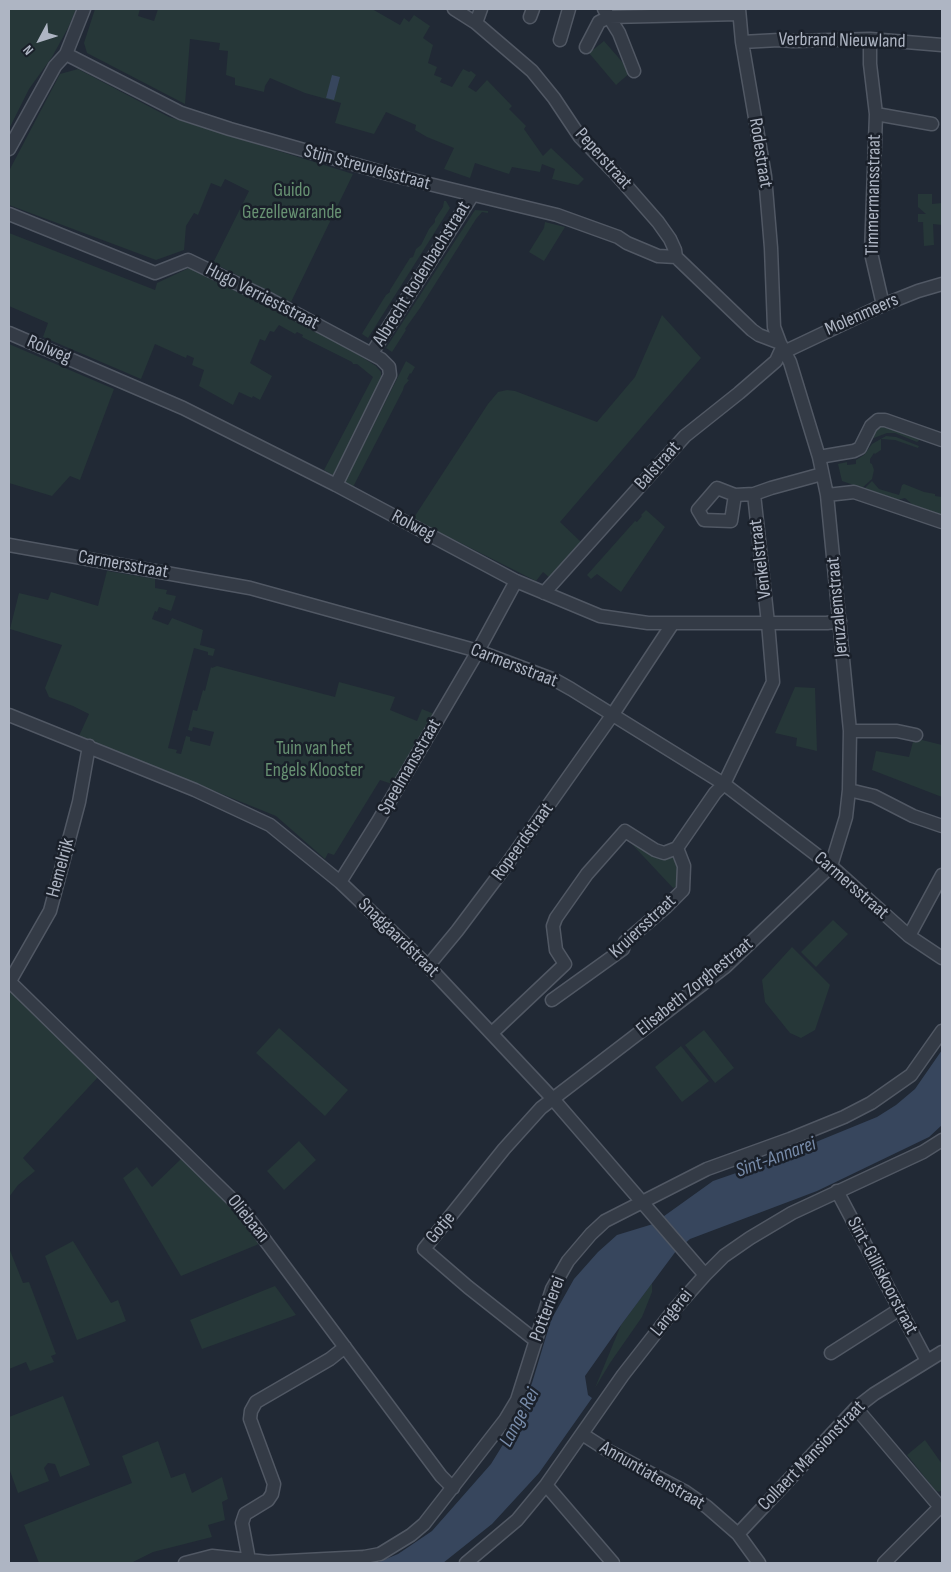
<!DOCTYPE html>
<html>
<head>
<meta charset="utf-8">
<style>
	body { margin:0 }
	#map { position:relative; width:951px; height:1572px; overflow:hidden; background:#212935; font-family:"Sofia Sans Condensed",sans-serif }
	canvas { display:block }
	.frame { position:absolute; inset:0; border:10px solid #aeb5c3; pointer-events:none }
	.north { position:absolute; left:15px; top:15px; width:50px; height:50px; -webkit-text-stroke:4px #1a202a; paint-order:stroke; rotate:230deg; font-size:14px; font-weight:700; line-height:20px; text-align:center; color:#aeb5c3 }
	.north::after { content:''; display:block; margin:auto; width:18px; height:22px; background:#aeb5c3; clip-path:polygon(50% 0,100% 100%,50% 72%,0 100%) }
</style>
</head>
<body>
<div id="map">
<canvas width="951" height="1572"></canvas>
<div class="frame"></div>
<div class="north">N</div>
</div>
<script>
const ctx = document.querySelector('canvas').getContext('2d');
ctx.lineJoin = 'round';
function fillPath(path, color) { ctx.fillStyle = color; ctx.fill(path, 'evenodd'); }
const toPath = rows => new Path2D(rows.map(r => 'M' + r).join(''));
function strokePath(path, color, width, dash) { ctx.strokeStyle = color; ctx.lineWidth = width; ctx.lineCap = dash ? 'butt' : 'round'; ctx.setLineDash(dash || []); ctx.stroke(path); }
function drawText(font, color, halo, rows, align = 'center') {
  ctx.font = font + ' "Sofia Sans Condensed",sans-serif'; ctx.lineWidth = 5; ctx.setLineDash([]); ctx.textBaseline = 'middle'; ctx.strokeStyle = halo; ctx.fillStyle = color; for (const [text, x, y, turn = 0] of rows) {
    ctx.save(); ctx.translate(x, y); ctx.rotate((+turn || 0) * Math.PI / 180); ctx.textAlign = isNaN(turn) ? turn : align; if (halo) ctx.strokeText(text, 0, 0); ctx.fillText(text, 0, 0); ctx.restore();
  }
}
fillPath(toPath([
	[9,9,76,9,68,28,52,57,29,89,9,129],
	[95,9,140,9,138,16,154,21,158,9,163,10,163,9,372,9,400,25,404,18,409,22,414,15,430,26,423,38,433,45,428,63,437,67,434,75,442,78,440,82,452,87,463,69,469,72,471,71,476,75,468,87,476,92,487,80,512,106,509,109,526,126,524,129,543,156,551,148,584,179,578,185,552,179,555,169,542,164,540,172,512,167,509,174,475,163,470,178,444,169,454,148,427,137,415,130,416,125,386,112,374,134,335,123,341,103,305,93,270,78,265,86,264,92,235,85,235,78,226,75,228,51,219,50,220,43,190,39,185,104,87,53,84,43],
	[604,41,631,72,616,85,589,53],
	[78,69,169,117,353,174,291,302,213,263,249,191,225,179,221,187,211,183,198,215,194,213,186,226,184,250,156,260,9,205,9,171,60,74],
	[918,194,932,194,932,204,942,203,942,225,933,224,934,245,924,246,923,222,918,222,918,214,926,214,918,207],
	[444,201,446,201,450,208,368,338,362,334,363,332,386,295,390,292,390,290,410,258,413,257,416,249,421,245,429,229,435,222,435,219,443,207],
	[475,210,488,211,488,213,482,212,476,219,420,308,405,329,406,330,392,352,386,348],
	[545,222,565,227,544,261,529,252,544,228],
	[9,233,155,290,157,283,189,268,338,342,376,366,381,372,381,380,333,475,324,470,373,377,357,364,353,364,352,362,302,337,303,335,297,332,295,334,279,325,274,332,270,331,265,341,260,339,250,363,272,376,260,400,253,396,252,398,239,392,233,405,199,386,204,370,192,365,194,358,187,355,186,358,155,344,141,379,43,337,48,323,9,306],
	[662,315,701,358,560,522,581,542,550,578,543,572,536,581,413,519,488,404,498,392,507,390,515,391,597,422,635,377],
	[9,344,114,389,80,480,70,476,52,496,9,483],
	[406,361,415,367,411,374,410,373,407,379,409,380,404,386,403,390,353,487,345,482],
	[882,425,922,438,917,442,895,433,887,433,871,439,876,429],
	[886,436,896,437,919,446,918,448,895,440,881,439,881,450,875,454,874,453,870,459,870,463,872,464,874,470,872,479,862,488,842,481,838,464,847,462,847,465,856,464,856,460,864,455,872,444],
	[872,481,879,489,899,495,902,485,904,484,924,492,935,494,935,496,942,497,942,515,913,505,905,498,897,500,864,489],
	[646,510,665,527,621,592,597,574,591,579,587,575,635,521,637,522,642,516,641,515],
	[107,571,155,579,155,588,167,590,166,594,176,596,171,611,159,607,157,612,155,611,152,619,168,625,172,618,203,630,200,645,215,649,213,656,208,655,208,652,194,648,168,748,177,750,176,753,181,754,186,736,190,737,190,741,210,746,214,732,193,727,192,731,188,730,193,710,197,711,203,690,205,691,211,667,212,668,217,666,335,697,339,682,395,697,390,710,417,721,422,709,434,714,392,784,380,780,334,855,328,853,325,859,276,816,79,736,89,714,73,706,49,697,45,688,62,645,10,629,19,593,48,600,51,592,98,606],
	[795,687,815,688,817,751,796,746,797,738,775,733],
	[914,738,942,745,942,797,872,770,876,751,909,757],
	[630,840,674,855,680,870,679,886,673,888,629,841],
	[833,920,848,934,816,967,801,952],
	[792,947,830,985,815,1030,801,1038,790,1033,765,1002,762,980],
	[9,987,99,1076,23,1158,35,1171,18,1185,9,1197],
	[279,1028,348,1090,325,1116,256,1053],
	[704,1030,734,1068,715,1083,685,1045],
	[681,1046,709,1081,682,1102,655,1067],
	[299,1141,316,1160,284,1190,267,1171],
	[181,1159,234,1209,259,1244,181,1276,123,1178,137,1167,152,1187],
	[73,1241,111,1303,118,1300,126,1321,77,1340,45,1256],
	[9,1248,23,1283,29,1282,56,1354,51,1356,54,1362,30,1371,26,1362,9,1369],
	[652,1283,652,1292,642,1317,610,1363,595,1388,621,1325],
	[275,1286,296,1315,202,1349,190,1320],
	[63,1396,90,1465,60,1477,55,1464,48,1463,44,1468,49,1481,18,1493,9,1468,9,1417],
	[925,1440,942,1464,942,1490,939,1492,935,1490,907,1455],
	[158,1441,171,1478,185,1473,192,1493,222,1477,228,1499,222,1502,225,1520,208,1525,212,1537,153,1552,131,1563,39,1563,24,1525,132,1483,122,1456]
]), '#263738');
fillPath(toPath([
	[332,75,340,77,334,100,326,98],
	[942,1050,942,1125,929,1137,817,1191,690,1239,676,1251,621,1325,585,1376,588,1395,592,1398,539,1473,492,1524,443,1563,376,1563,398,1554,432,1531,491,1464,515,1425,532,1383,551,1320,574,1279,598,1252,617,1235,653,1224,713,1181,762,1164,877,1117,896,1105,915,1089]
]), '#37465d');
const street = toPath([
	[454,9,476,23,532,71,554,98,580,137,616,174,658,222,670,239,675,250,676,257,752,330,759,335,780,343,790,362,819,457,827,495,850,731,849,790,846,817,831,866,725,967,541,1108,504,1149,424,1249,468,1287,535,1340],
	[604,9,619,33,634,71],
	[739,9,742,42,765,176,771,248,774,327,780,343],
	[530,17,533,9],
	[476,23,481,9],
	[870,39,870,64,876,114,871,253,883,305],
	[560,40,569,9],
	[742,42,779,40,793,41,870,39,942,45],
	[586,47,599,22,609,17,739,14],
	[66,54,181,113,230,129,392,175,557,215,618,237,627,243,658,256,676,257],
	[876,114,932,124],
	[9,149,55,66,66,54,84,9],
	[9,214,155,273,188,260,271,300,381,359,389,367,390,375,336,485],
	[9,333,183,408,336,485,516,581,600,616,648,623,827,623,840,621],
	[784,352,883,305,918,291,942,284],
	[372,353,472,196],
	[819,457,854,451,860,448,871,426,878,420,885,420,942,440],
	[735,495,731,521,704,520,698,510,717,488,735,495,754,494,771,488,822,474],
	[827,495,854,492,942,522],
	[9,545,250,588,478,651,555,680,571,689,724,784,831,866,909,936,942,958],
	[544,593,685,436,739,393,776,361,782,348],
	[9,715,195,790,270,825,340,882,428,966,553,1099,705,1275],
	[850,731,897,731,916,735],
	[849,790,874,796,913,816,942,826],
	[340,882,377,823,478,651,516,581],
	[909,936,942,875],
	[428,966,457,931,502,871,613,714,673,623],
	[9,981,241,1208,441,1476,453,1488],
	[10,981,50,911,79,802,89,746],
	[552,1000,623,949,625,942,666,907,683,890,684,866,677,848,715,793,724,784,773,682,768,623,754,494],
	[492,1033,565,964,556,950,553,926,556,918,587,874,625,831,655,850,664,853,677,848],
	[837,1191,927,1361],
	[831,1353,900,1309],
	[856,1408,940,1507],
	[582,1434,607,1450,684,1491,707,1507,738,1534,759,1563],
	[546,1485,613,1563],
	[738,1534,856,1408,874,1394,942,1352],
	[249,1560,242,1523,245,1514,268,1500,272,1494,274,1484,250,1419,251,1411,256,1402,330,1359,345,1347],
	[185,1563,212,1556,268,1562,364,1557,380,1554,411,1535,424,1524,505,1420,517,1400,552,1289,568,1261,591,1234,605,1221,707,1169,790,1139,844,1117,871,1103,911,1075,942,1031],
	[466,1563,517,1520,546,1485,623,1375,673,1311,705,1275,724,1256,750,1238,792,1213,923,1152,942,1140],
	[884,1563,942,1505]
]);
strokePath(street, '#515864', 15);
strokePath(street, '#343b46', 12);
drawText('19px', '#aeb5c3', '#1a202a', [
	["Verbrand Nieuwland",842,41,1],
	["Rodestraat",760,153,81],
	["Peperstraat",603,159,48],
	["Stijn Streuvelsstraat",367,168,15],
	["Timmermansstraat",874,195,-89],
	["Albrecht Rodenbachstraat",422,274,-58],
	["Hugo Verrieststraat",262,297,27],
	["Molenmeers",862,315,-24],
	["Rolweg",49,350,23],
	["Balstraat",658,466,-48],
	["Rolweg",413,526,28],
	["Venkelstraat",761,559,-97],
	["Carmersstraat",123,565,10],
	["Jeruzalemstraat",838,607,-95],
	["Carmersstraat",514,666,21],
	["Speelmansstraat",410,767,-60],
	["Ropeerdstraat",523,842,-54],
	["Hemelrijk",61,868,-75],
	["Carmersstraat",851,886,41],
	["Kruiersstraat",643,927,-43],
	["Snaggaardstraat",398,938,44],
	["Elisabeth Zorghestraat",695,987,-39],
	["Oliebaan",248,1219,51],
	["Gotje",441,1228,-50],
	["Sint-Gilliskoorstraat",882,1276,62],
	["Potterierei",548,1309,-69],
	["Langerei",672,1313,-51],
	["Collaert Mansionstraat",812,1456,-46],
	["Annuntiatenstraat",652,1476,30]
]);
drawText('19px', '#679172', '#1a202a', [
	["Guido",292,191],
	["Gezellewarande",292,213],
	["Tuin van het",314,749],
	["Engels Klooster",314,771]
]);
drawText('italic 20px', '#788caa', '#1a202a', [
	["Sint-Annarei",776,1158,-20],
	["Lange Rei",520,1418,-62]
]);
</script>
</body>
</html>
